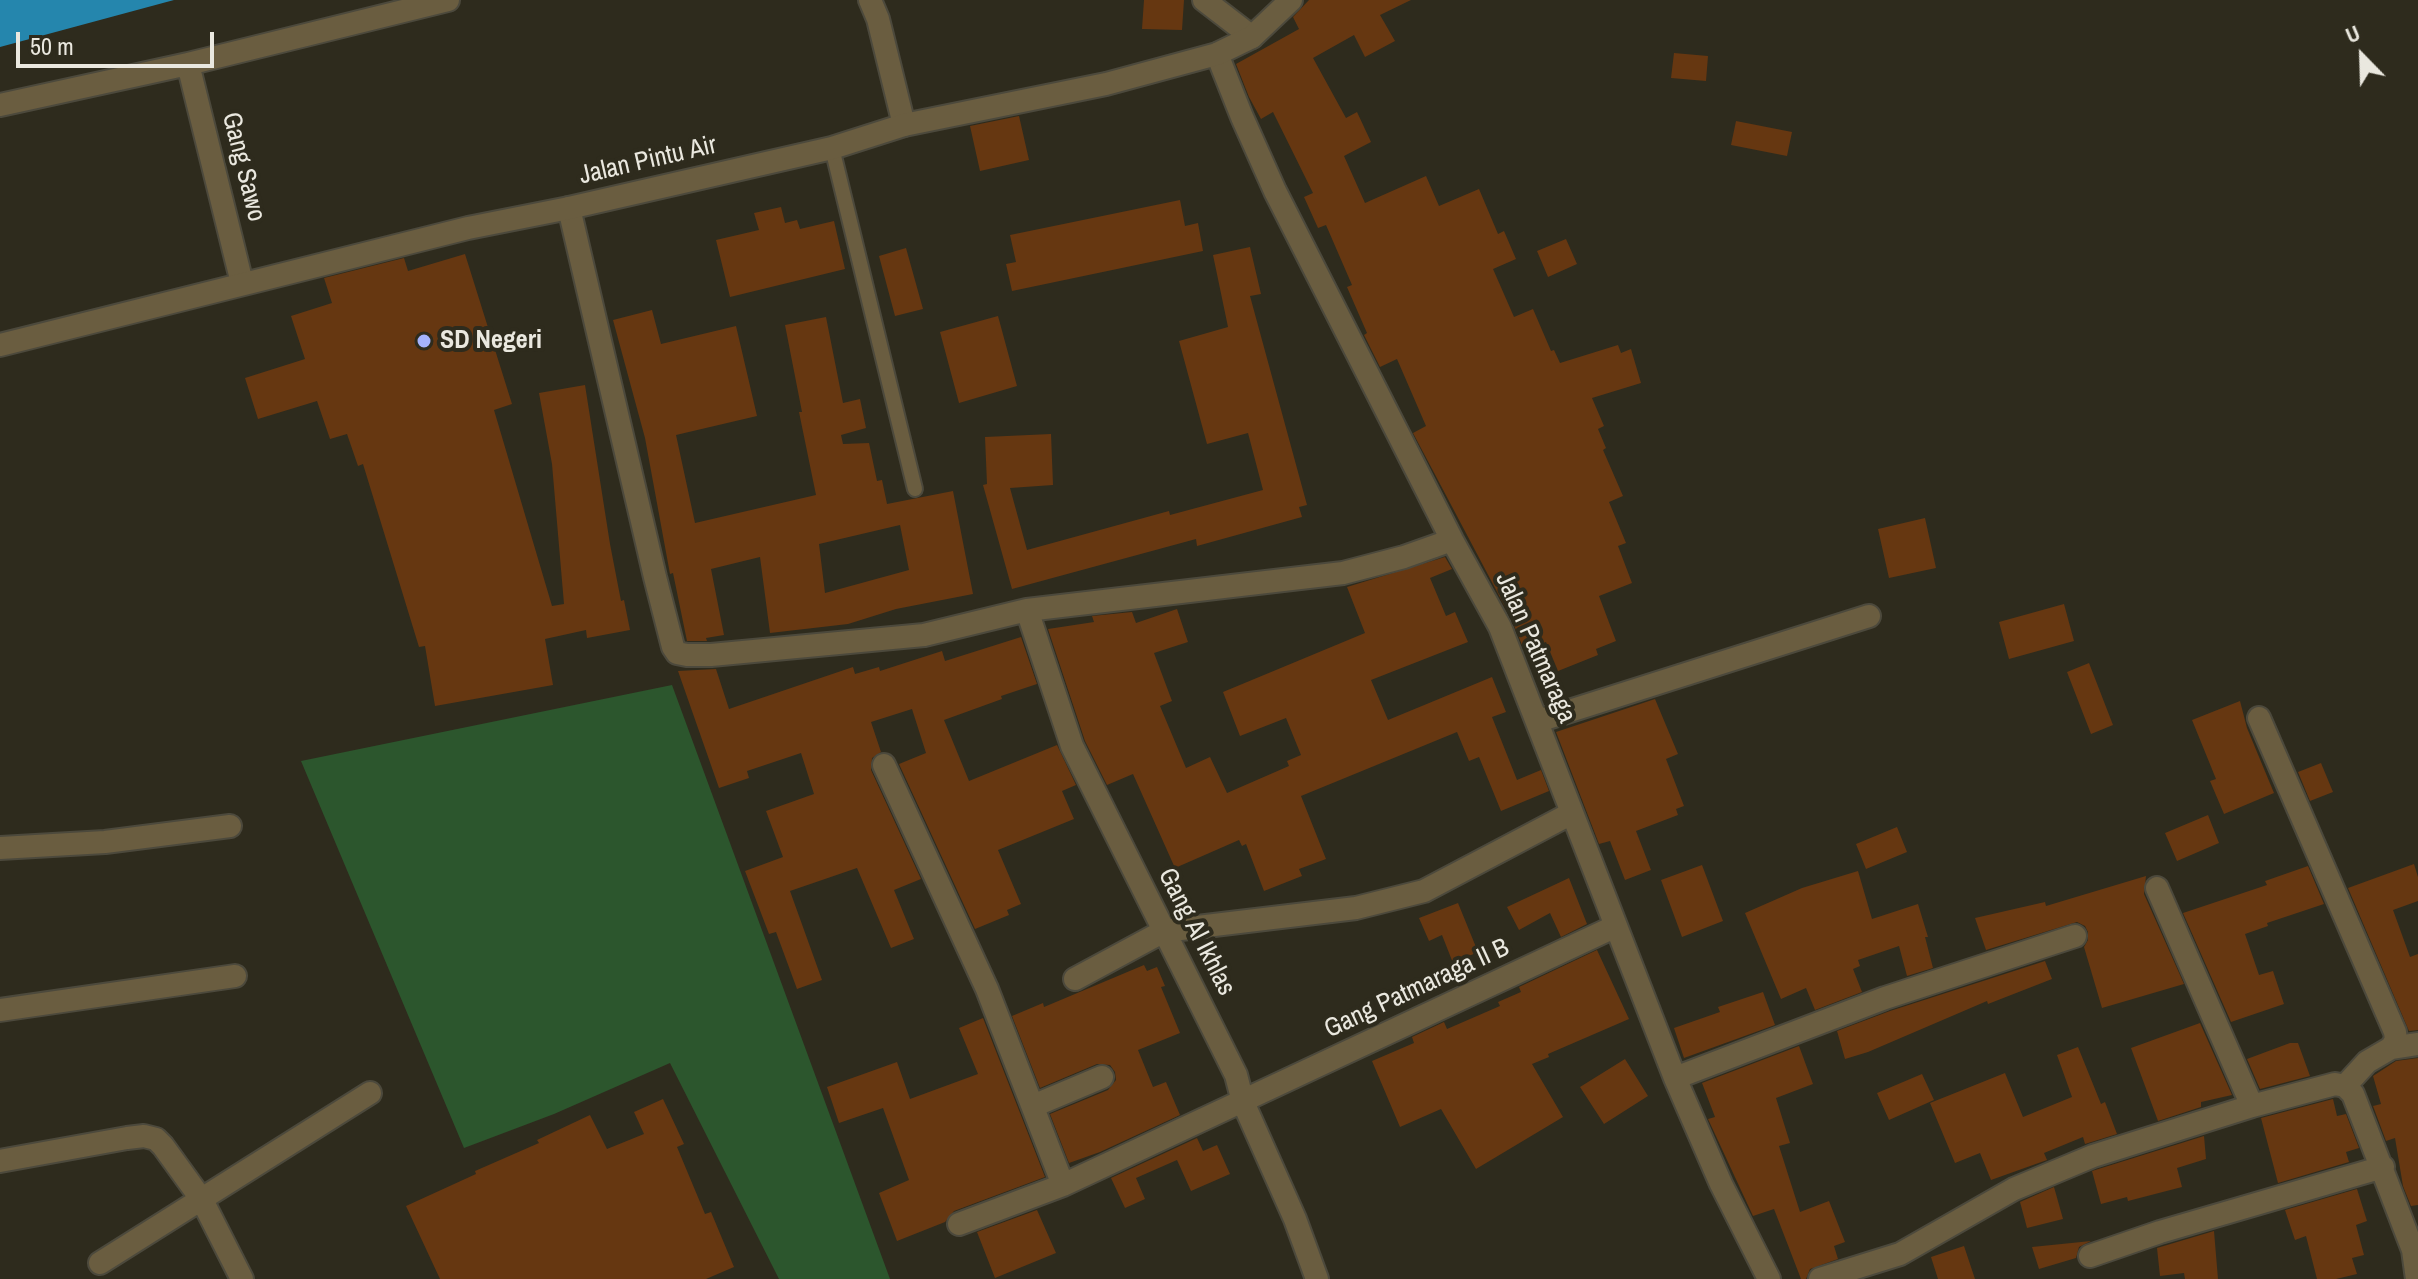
<!DOCTYPE html>
<html>
<head>
<meta charset="utf-8">
<style>
	body { margin:0 }
	#map { position:relative; width:2418px; height:1279px; overflow:hidden; background:#2e2b1d; font-family:"Archivo Narrow",sans-serif }
	canvas { display:block }
	.north { position:absolute; left:2322px; top:16px; width:80px; height:80px; -webkit-text-stroke:6px #2e2b1d; paint-order:stroke; rotate:337deg; font-size:22px; font-weight:700; line-height:32px; text-align:center; color:#eae8df }
	.north::after { content:''; display:block; margin:auto; width:28px; height:36px; background:#eae8df; clip-path:polygon(50% 0,100% 100%,50% 72%,0 100%) }
	.scale { position:absolute; left:16px; top:32px; width:198px; height:36px; box-sizing:border-box; border:4px solid #eae8df; border-top:0; padding-left:10px; font-size:24px; line-height:28px; white-space:nowrap; color:#eae8df; -webkit-text-stroke:6px #2e2b1d; paint-order:stroke }
</style>
</head>
<body>
<div id="map">
<canvas width="2418" height="1279"></canvas>
<div class="north">U</div>
<div class="scale">50 m</div>
</div>
<script>
const ctx = document.querySelector('canvas').getContext('2d');
ctx.lineJoin = 'round';
function fillPath(path, color) { ctx.fillStyle = color; ctx.fill(path, 'evenodd'); }
const toPath = rows => new Path2D(rows.map(r => 'M' + r).join(''));
function strokePath(path, color, width, dash) { ctx.strokeStyle = color; ctx.lineWidth = width; ctx.lineCap = dash ? 'butt' : 'round'; ctx.setLineDash(dash || []); ctx.stroke(path); }
function drawText(font, color, halo, rows, align = 'center') {
  ctx.font = font + ' "Archivo Narrow",sans-serif'; ctx.lineWidth = 8; ctx.setLineDash([]); ctx.textBaseline = 'middle'; ctx.strokeStyle = halo; ctx.fillStyle = color; for (const [text, x, y, turn = 0] of rows) {
    ctx.save(); ctx.translate(x, y); ctx.rotate((+turn || 0) * Math.PI / 180); ctx.textAlign = isNaN(turn) ? turn : align; if (halo) ctx.strokeText(text, 0, 0); ctx.fillText(text, 0, 0); ctx.restore();
  }
}
fillPath(toPath([
	[672,685,890,1279,779,1279,670,1063,554,1114,464,1148,301,761]
]), '#2c562d');
fillPath(toPath([
	[0,0,174,0,0,47]
]), '#2586ad');
fillPath(toPath([
	[1144,0,1184,0,1182,30,1142,29],
	[1309,0,1411,0,1380,15,1395,41,1365,57,1354,35,1313,58,1346,118,1357,112,1371,142,1344,156,1365,203,1426,176,1439,206,1479,189,1498,234,1504,231,1516,259,1493,269,1514,317,1533,309,1551,351,1554,350,1560,363,1618,345,1621,353,1631,349,1641,383,1592,398,1604,426,1598,429,1606,448,1603,450,1623,496,1609,502,1626,543,1618,546,1632,583,1599,596,1616,641,1596,649,1598,655,1558,671,1546,642,1524,650,1512,620,1413,433,1426,426,1397,359,1380,367,1364,335,1367,333,1347,287,1352,285,1326,225,1318,228,1304,197,1313,193,1273,112,1261,119,1249,97,1236,64,1299,29,1293,17],
	[1674,53,1708,56,1706,81,1671,78],
	[1019,116,1029,160,980,171,970,126],
	[1736,121,1792,132,1787,156,1731,145],
	[1180,200,1185,226,1198,223,1203,251,1012,291,1006,264,1016,262,1010,235],
	[781,207,785,223,797,220,800,229,834,221,845,269,730,297,716,240,759,230,754,213],
	[1566,239,1577,264,1548,277,1537,251],
	[1250,247,1261,294,1250,296,1307,505,1299,507,1302,517,1197,546,1196,539,1012,589,983,485,987,484,985,437,1051,434,1053,485,1010,488,1027,550,1169,511,1170,515,1263,490,1248,433,1207,444,1179,341,1228,327,1213,255],
	[906,248,923,309,895,316,879,256],
	[465,254,512,404,494,410,552,606,564,604,552,464,539,393,585,385,610,544,621,601,624,600,630,630,587,638,586,630,545,639,553,685,435,706,425,646,419,647,363,464,358,466,347,434,330,439,317,401,258,419,245,378,305,359,291,316,332,303,324,278,404,258,408,271],
	[652,310,661,344,736,326,757,416,676,435,695,523,816,495,799,412,802,412,785,325,826,317,843,403,860,399,866,428,841,435,843,444,869,443,877,481,882,480,887,504,953,491,973,594,896,609,848,624,770,633,760,557,711,569,724,635,706,638,707,641,687,641,673,573,670,574,645,438,613,320],
	[900,525,909,570,825,593,819,544],
	[998,316,1017,386,959,403,940,332],
	[1925,518,1936,568,1889,578,1878,529],
	[1445,557,1452,569,1430,578,1446,616,1455,612,1468,642,1371,680,1388,720,1492,677,1506,712,1492,717,1517,780,1541,770,1549,791,1501,811,1479,757,1469,761,1457,732,1301,796,1326,859,1299,869,1302,876,1264,891,1246,844,1242,846,1239,840,1175,868,1133,774,1107,785,1085,741,1048,629,1094,622,1092,616,1132,612,1136,623,1177,609,1188,642,1154,653,1172,701,1160,706,1186,768,1210,757,1227,793,1289,766,1287,761,1301,755,1286,718,1240,736,1223,692,1365,633,1347,587],
	[2064,604,2074,641,2009,659,1999,622],
	[1021,637,1037,684,1001,696,1002,699,944,720,969,781,1057,745,1076,785,1062,791,1074,819,998,850,1021,904,1007,910,1009,915,975,929,899,764,926,753,912,709,871,722,881,752,872,758,871,770,921,879,894,890,914,939,891,948,857,868,790,891,822,980,797,989,776,932,769,934,745,871,783,857,766,811,814,794,801,753,747,771,749,778,719,788,678,671,716,669,729,709,853,667,855,674,879,667,880,671,942,651,945,661],
	[2089,663,2113,725,2091,734,2067,672],
	[1655,699,1678,754,1666,759,1684,806,1676,809,1678,815,1636,831,1651,870,1625,880,1610,841,1599,844,1556,732],
	[2240,701,2247,728,2274,793,2224,814,2210,781,2216,779,2192,720],
	[2321,763,2333,792,2310,801,2298,772],
	[2208,815,2219,843,2177,861,2165,833],
	[1897,827,1907,852,1866,869,1856,844],
	[2414,864,2418,877,2418,901,2393,910,2410,957,2418,954,2418,1030,2409,1031,2348,888],
	[1702,865,1723,921,1682,937,1661,880],
	[2308,866,2324,904,2267,923,2268,926,2245,934,2259,975,2273,971,2284,1004,2231,1022,2183,913,2267,885,2265,881],
	[1858,871,1872,919,1918,904,1928,937,1925,937,1933,968,1907,976,1899,946,1858,960,1860,966,1853,969,1862,992,1815,1010,1806,988,1781,999,1745,913,1802,888],
	[2146,876,2144,894,2184,984,2102,1008,2084,947,2088,940,2088,932,2085,926,2077,922,1986,950,1975,918,2045,902,2046,906],
	[1569,878,1587,924,1561,937,1550,913,1519,930,1507,907],
	[1458,903,1478,952,1453,963,1442,935,1429,941,1419,918],
	[1597,950,1629,1019,1548,1054,1549,1057,1532,1064,1563,1117,1476,1169,1441,1109,1400,1127,1372,1061,1414,1043,1412,1037,1444,1022,1447,1029,1500,1006,1498,1002,1521,992,1519,987],
	[2045,961,2052,979,1988,1004,1987,1001,1868,1052,1845,1059,1837,1031,1890,1011],
	[1144,965,1147,971,1157,967,1165,986,1161,987,1180,1033,1138,1050,1153,1087,1166,1082,1180,1115,1100,1152,1069,1163,1050,1114,1108,1090,1116,1080,1115,1072,1110,1065,1097,1064,1040,1088,1012,1016,1043,1003,1044,1007],
	[1763,992,1775,1025,1684,1058,1674,1028,1720,1012,1718,1007],
	[983,1018,1045,1177,954,1211,945,1222,897,1241,879,1193,909,1180,883,1108,839,1123,827,1087,897,1062,910,1099,978,1074,959,1028],
	[2200,1023,2232,1095,2201,1102,2201,1107,2158,1121,2131,1048],
	[2290,1043,2298,1043,2310,1076,2260,1089,2247,1059],
	[1799,1046,1813,1084,1776,1098,1790,1143,1779,1146,1800,1212,1829,1201,1845,1242,1834,1246,1838,1259,1810,1269,1806,1279,1801,1279,1774,1209,1753,1216,1708,1119,1715,1117,1702,1083],
	[2078,1047,2101,1104,2105,1102,2117,1134,2085,1144,2083,1137,2044,1153,2047,1160,1991,1180,1980,1153,1955,1163,1930,1103,2005,1073,2023,1117,2072,1097,2057,1055],
	[2418,1058,2418,1205,2411,1206,2403,1186,2395,1138,2386,1141,2373,1106,2381,1104,2373,1076,2396,1061],
	[1625,1059,1648,1096,1604,1124,1580,1087],
	[1922,1074,1934,1100,1889,1120,1877,1093],
	[663,1099,684,1144,677,1147,705,1214,711,1212,734,1267,706,1279,440,1279,406,1206,476,1174,475,1171,539,1143,537,1140,590,1115,607,1149,644,1134,634,1112],
	[2333,1099,2337,1116,2346,1114,2359,1148,2346,1152,2349,1162,2278,1183,2261,1118],
	[2204,1136,2206,1159,2177,1168,2182,1187,2128,1201,2127,1197,2101,1204,2092,1171],
	[1197,1138,1203,1151,1217,1145,1230,1174,1191,1191,1177,1160,1136,1178,1145,1199,1125,1208,1111,1178],
	[2054,1187,2063,1219,2027,1228,2020,1202],
	[2357,1189,2367,1221,2356,1225,2364,1255,2352,1258,2357,1274,2336,1279,2317,1279,2306,1236,2295,1240,2285,1210],
	[1037,1210,1056,1253,995,1278,977,1232],
	[2214,1231,2218,1279,2185,1279,2184,1273,2160,1276,2157,1248],
	[2091,1241,2079,1247,2076,1258,2039,1269,2032,1247],
	[1964,1246,1975,1279,1938,1279,1931,1257]
]), '#663711');
const service = toPath([
	[832,148,915,489]
]);
const minor = toPath([
	[870,0,878,19,904,125],
	[1204,0,1252,37],
	[1217,54,1242,117,1275,191,1452,540,1500,627,1675,1078,1721,1184,1769,1279],
	[188,64,242,283],
	[0,105,188,64,448,0],
	[569,208,655,577,673,647,677,653,687,655,711,655,924,635,1027,610,1343,573,1404,557,1452,540],
	[1027,610,1072,746,1236,1075,1243,1102,1295,1219,1317,1279],
	[2259,718,2395,1032,2396,1040,2391,1048,2367,1062,2345,1086],
	[1538,721,1869,616],
	[884,765,987,989,1063,1185],
	[0,848,105,842,230,826],
	[2157,888,2252,1106],
	[1075,979,1164,931,1356,908,1424,891,1570,814],
	[0,1010,235,976],
	[2391,1048,2418,1044],
	[1675,1078,1885,998,2075,936],
	[1033,1106,1102,1077],
	[0,1161,127,1138,144,1136,156,1139,163,1146,202,1200,242,1279],
	[959,1224,1063,1185,1614,927],
	[2090,1256,2160,1232,2383,1167],
	[100,1263,370,1093],
	[1820,1279,1900,1254,2014,1189,2093,1156,2252,1106,2335,1084,2345,1086,2353,1094,2413,1250,2417,1279]
]);
const tertiary = toPath([
	[0,345,468,228,569,208,832,148,904,125,1106,84,1217,54,1252,37,1291,0]
]);
strokePath(service, '#4c493c', 18);
strokePath(minor, '#4c493c', 26);
strokePath(tertiary, '#4c493c', 26);
strokePath(service, '#6a5d40', 14);
strokePath(minor, '#6a5d40', 22);
strokePath(tertiary, '#6a5d40', 22);
for (const [x, y, r, color] of [
	[424,341,8,"#a4b2fc"]
]) { const dot = new Path2D(); dot.arc(x, y, r, 0, 2 * Math.PI); ctx.fillStyle = color; ctx.fill(dot); strokePath(dot, '#2e2b1d', 3); }
drawText('26px', '#eae8df', '#2e2b1d', [
	["Jalan Pintu Air",648,161,-13],
	["Gang Sawo",243,167,76],
	["Jalan Patmaraga",1535,648,66],
	["Gang Al Ikhlas",1196,932,63],
	["Gang Patmaraga II B",1417,989,-25]
]);
drawText('bold 26px', '#eae8df', '#2e2b1d', [
	["SD Negeri",440,341]
], 'left');
</script>
</body>
</html>
